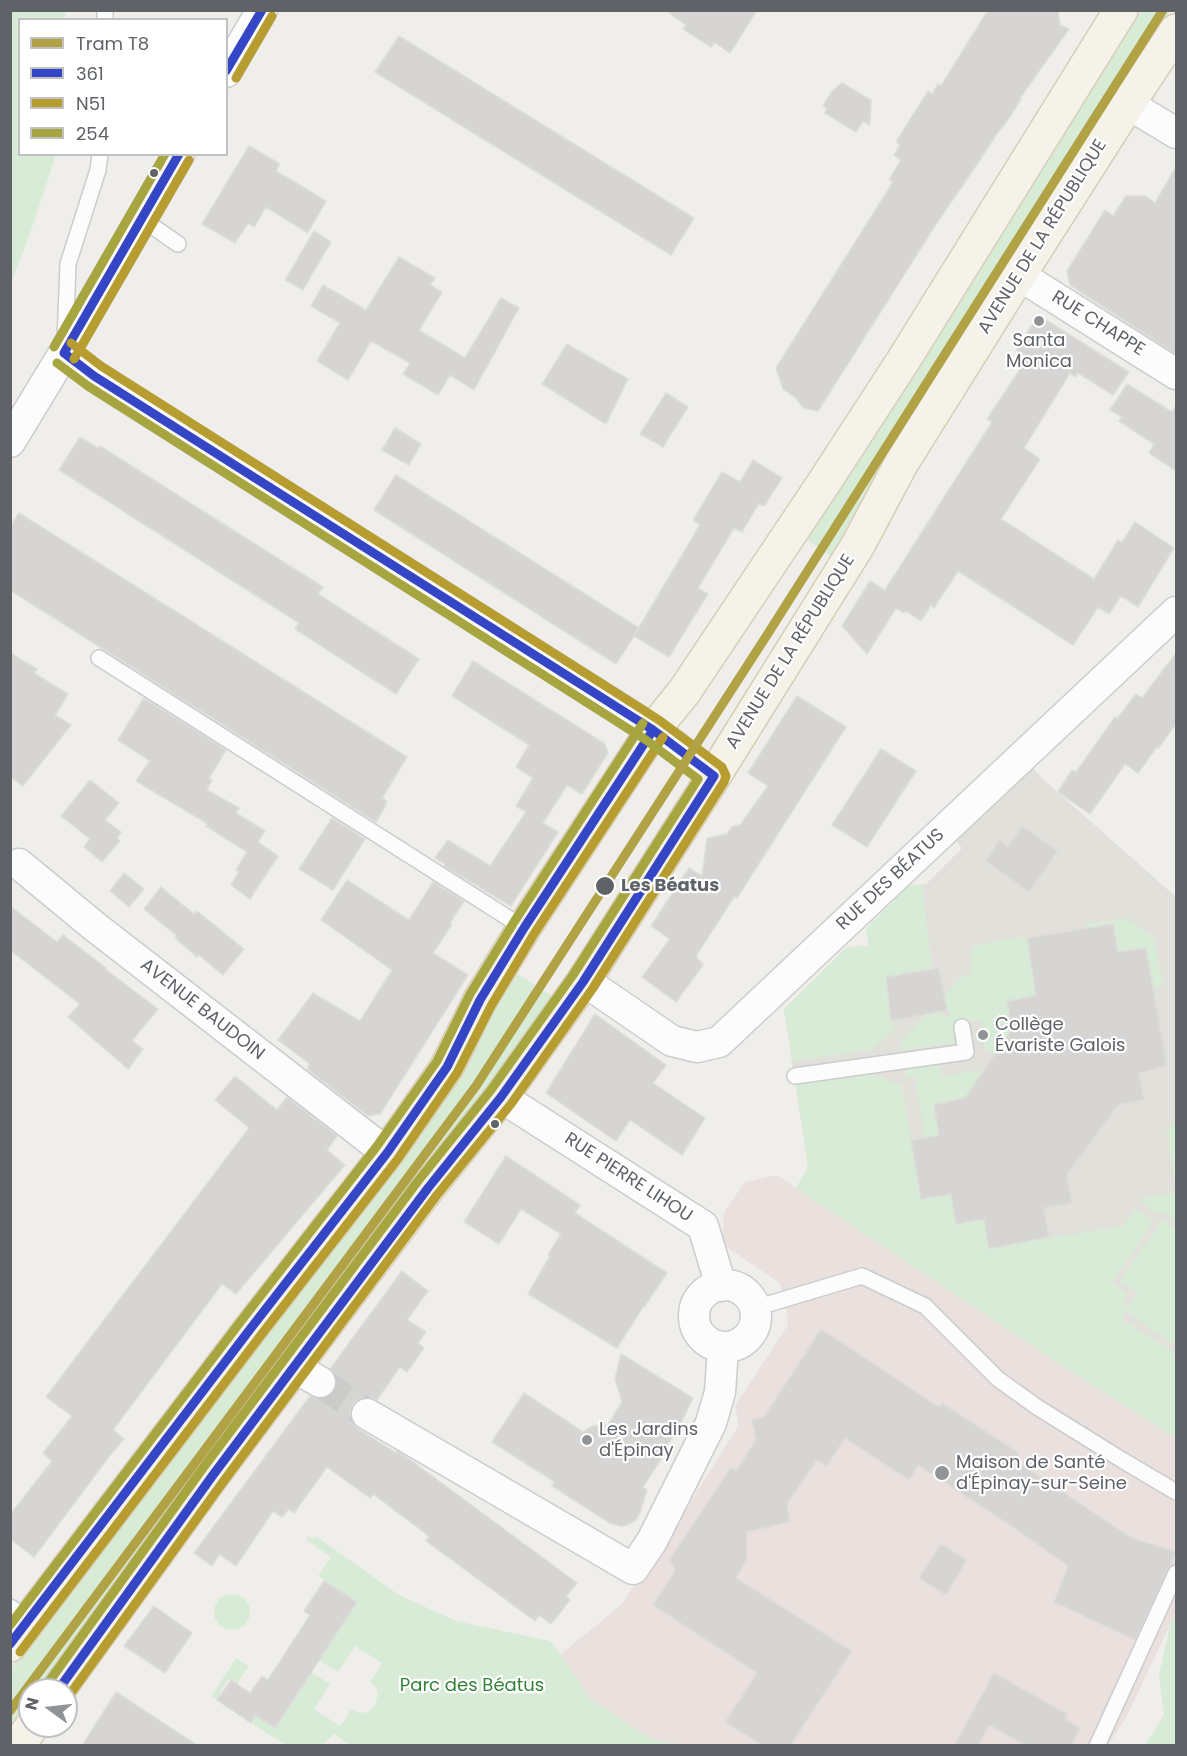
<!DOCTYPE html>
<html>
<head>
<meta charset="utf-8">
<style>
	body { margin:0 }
	#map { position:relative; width:1187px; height:1756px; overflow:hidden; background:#efeeea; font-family:Poppins,sans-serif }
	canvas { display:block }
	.frame { position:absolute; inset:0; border:12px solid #5f6368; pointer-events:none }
	.legend { position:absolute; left:18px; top:18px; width:210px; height:138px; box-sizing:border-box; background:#fff; border:2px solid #bfc1c3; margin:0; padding:8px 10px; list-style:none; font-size:18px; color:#5f6368 }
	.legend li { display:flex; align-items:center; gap:12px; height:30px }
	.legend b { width:30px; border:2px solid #bfc1c3 }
	.north { position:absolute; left:18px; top:1678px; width:60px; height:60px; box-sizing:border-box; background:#fff; border:2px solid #bfc1c3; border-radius:50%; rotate:285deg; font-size:16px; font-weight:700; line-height:24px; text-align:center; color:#5f6368 }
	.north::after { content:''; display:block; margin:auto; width:21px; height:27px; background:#919496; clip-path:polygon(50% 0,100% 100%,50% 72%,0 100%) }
</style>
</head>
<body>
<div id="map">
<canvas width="1187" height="1756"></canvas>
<div class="frame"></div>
<ul class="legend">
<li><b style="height:8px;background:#b1a245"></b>Tram T8</li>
<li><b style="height:8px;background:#3445c6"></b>361</li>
<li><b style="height:8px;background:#b79d30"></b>N51</li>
<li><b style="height:8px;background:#a7a540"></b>254</li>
</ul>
<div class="north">N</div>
</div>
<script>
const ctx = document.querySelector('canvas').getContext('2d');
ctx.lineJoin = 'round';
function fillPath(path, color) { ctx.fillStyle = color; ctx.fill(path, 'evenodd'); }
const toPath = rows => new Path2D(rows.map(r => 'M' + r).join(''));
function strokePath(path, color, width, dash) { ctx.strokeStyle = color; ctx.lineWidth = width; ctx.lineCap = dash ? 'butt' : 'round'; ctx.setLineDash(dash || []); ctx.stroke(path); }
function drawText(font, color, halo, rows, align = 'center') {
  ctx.font = font + ' Poppins,sans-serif'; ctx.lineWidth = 4.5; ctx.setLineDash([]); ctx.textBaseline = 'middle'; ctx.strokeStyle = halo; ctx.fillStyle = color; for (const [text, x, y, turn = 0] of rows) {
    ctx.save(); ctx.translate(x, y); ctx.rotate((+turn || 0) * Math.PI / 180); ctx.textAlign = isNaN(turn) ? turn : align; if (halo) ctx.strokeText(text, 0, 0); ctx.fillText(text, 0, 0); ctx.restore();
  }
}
fillPath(toPath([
	[1029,764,1045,781,1176,897,1176,1354,1103,1308,808,1167,784,1009,847,947,869,946,866,929,910,885,926,884,962,848,952,837]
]), '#e2e0da');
fillPath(toPath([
	[777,1175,1062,1366,1176,1438,1176,1612,1126,1718,1108,1745,679,1745,652,1739,589,1698,561,1654,621,1605,686,1509,739,1425,735,1406,788,1325,785,1299,780,1283,722,1244,724,1212,745,1182]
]), '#eae0de');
fillPath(toPath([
	[11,10,65,11,65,19,20,20,20,154,56,155,33,225,11,284],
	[1140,11,1170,11,1134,67,836,560,805,538],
	[922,884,932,969,886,977,891,1021,896,1028,871,1050,793,1061,784,1009,847,947,869,946,866,929,909,886],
	[1126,918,1154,938,1163,985,1154,987,1146,948,1118,952,1113,924,1086,928,1085,924],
	[1020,937,1027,938,1036,996,1007,1001,1012,1029,995,1055,984,1049,981,1020,956,1023,957,1042,906,1050,899,1044,926,1014,939,1012,947,1018,951,1014,947,1010,944,996,959,979,970,973,973,946],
	[513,971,554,997,40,1690,30,1690,30,1703,11,1730,11,1668,66,1593],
	[940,1064,943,1077,974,1070,982,1074,939,1135,925,1138,915,1077,905,1078,907,1069],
	[870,1073,902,1086,921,1199,951,1194,956,1224,984,1219,989,1248,1123,1226,1135,1209,1154,1221,1112,1282,1128,1294,1122,1303,1128,1307,1137,1293,1120,1281,1162,1220,1176,1230,1176,1346,1126,1311,1121,1319,1176,1354,1176,1438,1062,1366,796,1188,808,1167,796,1083],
	[1176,1121,1176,1221,1162,1211,1159,1214,1140,1201,1143,1198,1176,1192,1167,1130],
	[309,1536,313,1539,317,1537,399,1595,456,1621,550,1641,561,1654,589,1698,652,1739,679,1745,351,1746,334,1734,322,1745,286,1745,251,1723,255,1715,275,1728,305,1668,330,1684,314,1709,340,1726,351,1710,360,1713,368,1712,375,1705,378,1693,376,1688,370,1682,382,1663,355,1646,338,1672,312,1656,356,1602,318,1576,331,1557,306,1540],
	'214 1612a18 18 0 1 1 36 0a18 18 0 1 1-36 0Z',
	[1176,1612,1176,1745,1145,1745,1164,1715,1159,1675,1171,1622],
	[236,1658,249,1666,237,1684,229,1679,220,1692,222,1694,217,1700,211,1697]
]), '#d8ebd6');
const building = toPath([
	[665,10,757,10,730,53,714,42,711,47,683,29,686,25,665,10],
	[988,10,1058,10,1060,25,1069,29,1020,98,1021,99,1010,117,996,135,974,169,938,221,818,411,803,408,797,399,783,389,776,368,893,182,889,180,901,160,894,155,900,145,896,142,928,91,932,94,938,84,941,86,988,10],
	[399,36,694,218,671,255,375,72,399,36],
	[842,83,871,100,870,125,863,121,856,132,825,113,827,108,823,106,832,91,842,83],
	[249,146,280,164,276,171,326,201,308,233,266,207,254,227,248,223,235,243,202,224,249,146],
	[1176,167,1176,354,1070,285,1067,271,1105,210,1113,216,1126,196,1145,196,1155,203,1176,167],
	[314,231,331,242,303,290,285,280,314,231],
	[399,257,435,278,430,285,442,292,419,330,465,358,501,298,519,308,474,390,450,375,438,395,403,374,410,363,371,341,348,380,317,361,340,323,311,306,323,285,366,310,399,257],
	[1046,320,1129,372,1113,395,1078,373,1075,377,1070,373,1024,448,1040,459,1001,519,1094,579,1118,540,1122,542,1135,522,1174,548,1138,607,1121,596,1109,614,1098,607,1073,645,958,571,934,608,931,605,921,621,906,611,904,613,896,608,867,654,842,626,870,581,885,590,992,422,987,419,1028,357,1016,350,1034,322,1046,320],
	[567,344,628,379,606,424,542,384,567,344],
	[1127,384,1172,412,1176,405,1176,471,1149,453,1154,444,1119,421,1122,417,1110,410,1127,384],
	[666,393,688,407,663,447,640,434,666,393],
	[395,428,421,444,409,465,382,450,395,428],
	[80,437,98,448,100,446,323,587,318,594,419,659,396,694,295,629,299,623,59,470,80,437],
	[753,460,782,478,764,506,759,503,742,532,734,528,698,588,708,594,669,657,634,636,700,525,693,520,722,472,740,482,753,460],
	[396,475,639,628,616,664,374,510,396,475],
	[19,513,407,757,382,798,387,801,385,805,386,805,376,822,10,590,10,527,19,513],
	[10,653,37,669,34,673,68,694,55,715,71,725,23,786,10,777,10,653],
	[1176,653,1176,723,1159,748,1157,747,1138,773,1125,764,1090,814,1058,792,1072,770,1076,772,1115,717,1117,719,1136,694,1142,698,1176,653],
	[473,661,605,744,608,753,582,794,567,785,543,823,558,832,511,906,444,866,445,864,435,858,448,840,490,866,526,812,516,806,533,778,516,767,529,745,452,696,473,661],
	[797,696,846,727,737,898,734,897,696,956,703,965,676,1002,642,977,670,939,651,926,689,868,702,876,707,838,727,834,732,827,740,825,768,786,748,773,797,696],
	[144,698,226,750,209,778,212,780,207,790,239,808,236,813,265,831,258,842,278,856,250,899,231,885,239,872,236,870,247,852,206,826,208,824,136,781,150,761,118,740,144,698],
	[881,749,916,771,867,847,832,825,881,749],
	[90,780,119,803,105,820,121,832,117,838,120,841,102,862,84,847,90,839,61,816,90,780],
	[332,818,365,839,333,890,299,869,332,818],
	[1022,826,1058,851,1029,892,986,861,999,840,1008,847,1022,826],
	[124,873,144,889,129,907,110,891,124,873],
	[347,880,409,920,433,882,464,901,450,923,452,924,433,953,468,975,380,1114,368,1116,307,1069,310,1064,278,1040,313,993,360,1021,392,970,321,920,347,880],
	[161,887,194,914,197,911,244,949,223,975,199,955,197,957,175,938,177,936,144,909,161,887],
	[10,906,57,942,63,935,106,968,105,969,158,1009,132,1041,143,1049,128,1069,68,1017,80,1004,10,950,10,906],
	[1113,924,1118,952,1146,948,1167,1066,1139,1073,1144,1100,1118,1105,1067,1175,1072,1203,1044,1208,1049,1237,989,1249,984,1219,956,1224,951,1194,921,1199,911,1141,939,1135,934,1105,965,1098,1012,1029,1007,1001,1036,996,1027,938,1113,924],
	[939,968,947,1010,891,1021,886,977,939,968],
	[595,1014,666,1065,653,1083,705,1118,682,1155,630,1120,616,1141,546,1093,595,1014],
	[235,1076,277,1110,287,1097,337,1136,327,1150,345,1165,236,1294,222,1284,113,1430,124,1439,111,1454,34,1557,10,1539,10,1515,52,1461,43,1453,72,1416,46,1397,249,1128,215,1100,235,1076],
	[506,1156,580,1205,575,1213,667,1273,644,1307,643,1307,617,1348,528,1294,550,1256,548,1255,561,1234,521,1209,499,1244,464,1222,506,1156],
	[402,1271,428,1291,407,1320,426,1332,418,1343,424,1348,407,1372,400,1367,377,1400,366,1397,358,1399,352,1405,350,1413,352,1422,358,1429,396,1453,397,1451,405,1456,577,1583,566,1597,570,1600,551,1624,539,1615,535,1621,426,1541,429,1536,373,1494,370,1498,327,1467,294,1513,289,1509,282,1517,273,1511,236,1566,219,1554,212,1566,194,1553,310,1396,321,1399,329,1397,335,1391,337,1381,335,1374,330,1369,402,1271],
	[821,1329,939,1407,942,1403,1019,1453,1015,1460,1132,1538,1176,1552,1135,1640,1054,1602,1068,1566,1016,1529,918,1465,909,1480,845,1438,827,1466,817,1460,787,1504,790,1522,747,1532,747,1559,736,1578,852,1651,790,1746,763,1746,725,1722,757,1673,653,1605,675,1571,670,1559,731,1467,736,1471,756,1440,752,1420,764,1417,821,1329],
	[621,1354,693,1398,679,1427,661,1455,663,1456,643,1487,647,1490,640,1513,636,1520,627,1525,621,1526,610,1523,552,1486,555,1482,492,1442,524,1393,583,1432,592,1426,608,1425,622,1402,615,1379,621,1354],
	[941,1544,967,1560,946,1595,919,1578,941,1544],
	[324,1581,357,1602,275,1728,255,1715,251,1723,217,1700,231,1680,250,1693,262,1676,268,1680,310,1615,304,1611,324,1581],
	[154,1606,192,1633,165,1673,124,1646,154,1606],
	[994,1673,1067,1714,1065,1719,1080,1728,1071,1746,1027,1746,989,1725,978,1746,954,1746,994,1673],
	[116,1692,198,1746,82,1746,116,1692]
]);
fillPath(building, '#d6d5d3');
strokePath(building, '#deddd9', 1.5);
strokePath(toPath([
	[320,1382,367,1414]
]), '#cbcbca', 30, [30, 15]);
const lane = toPath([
	[105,10,105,20],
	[142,219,178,244],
	[65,341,68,264,98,170,100,154],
	[99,658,524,928],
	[795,1076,966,1052,962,1027],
	[755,1308,862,1276,925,1306,998,1379,1037,1407,1122,1460,1176,1492],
	[10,1607,29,1620],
	[1097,1746,1176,1573]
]);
const street = toPath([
	[226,72,262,10],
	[1128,104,1176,133],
	[1019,275,1176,374],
	[64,353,94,376,653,730,714,776],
	[10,442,64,353,179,154],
	[19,864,94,926,387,1153],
	[583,982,596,989,672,1041,697,1047,719,1042,1176,612],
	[501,1097,703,1226,721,1286],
	'694 1316a31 31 0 1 1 62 0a31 31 0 1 1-62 0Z',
	[294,1367,320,1382],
	[367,1414,633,1569,652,1541,711,1423,720,1392,723,1348]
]);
const primary = toPath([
	[10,1645,251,1328,387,1153,447,1067,480,1000,524,928,653,730,684,692,825,481,903,361,1121,10],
	[58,1690,213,1475,428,1188,501,1097,583,982,714,776,858,545,901,464,1019,275,1128,104,1176,31],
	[18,1746,32,1726]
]);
strokePath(lane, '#cbcccc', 18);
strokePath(street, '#cbcccc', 33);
strokePath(primary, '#d7ceb8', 36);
strokePath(lane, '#fdfcfc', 15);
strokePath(street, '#fdfcfc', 30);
strokePath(primary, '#f4f2e9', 33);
strokePath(toPath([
	[226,71,262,10],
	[64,353,179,154],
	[10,1644,251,1328,387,1153,447,1067,480,1000,524,928,653,730],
	[58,1690,213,1475,428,1188,501,1097,583,982,714,776,653,730,94,376,64,353]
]), '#3445c6', 9);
strokePath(toPath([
	[236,78,272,16],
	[74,359,189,160],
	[20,1652,261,1335,397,1160,457,1073,491,1006,534,934,663,737],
	[68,1697,223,1482,437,1195,511,1104,593,988,724,782,726,776,722,767,659,720,101,366,71,343]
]), '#b79d30', 9);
strokePath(toPath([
	[54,347,165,154],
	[10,1625,241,1321,377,1146,437,1061,470,994,514,922,643,723],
	[48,1683,203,1468,418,1181,491,1090,573,975,698,779,646,740,88,386,57,363]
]), '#a7a540', 9);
strokePath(toPath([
	[10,1711,476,1086,767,635,1163,10]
]), '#b1a245', 9);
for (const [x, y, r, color] of [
	[154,173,5,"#5f6368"],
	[1039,321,6,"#919496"],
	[605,886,10,"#5f6368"],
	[983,1035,6,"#919496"],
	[495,1124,5,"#5f6368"],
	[587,1440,6,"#919496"],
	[942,1473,8,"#919496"]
]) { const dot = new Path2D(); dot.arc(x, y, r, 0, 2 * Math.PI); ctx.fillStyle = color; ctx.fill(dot); strokePath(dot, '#fff', 2); }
drawText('18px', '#5f6368', '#fff', [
	["AVENUE DE LA RÉPUBLIQUE",1043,237,-58],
	["RUE CHAPPE",1098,324,32],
	["AVENUE DE LA RÉPUBLIQUE",791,652,-58],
	["RUE DES BÉATUS",891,880,-43],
	["AVENUE BAUDOIN",202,1010,38],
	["RUE PIERRE LIHOU",628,1178,33]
]);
drawText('18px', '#5f6368', '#fff', [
	["Santa",1039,341,"center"],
	["Monica",1039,362,"center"],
	["Collège",995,1025],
	["Évariste Galois",995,1046],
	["Les Jardins",599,1430],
	["d'Épinay",599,1451],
	["Maison de Santé",956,1463],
	["d'Épinay-sur-Seine",956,1484]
], 'left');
drawText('bold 18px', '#5f6368', '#fff', [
	["Les Béatus",621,886]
], 'left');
drawText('18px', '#348238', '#fff', [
	["Parc des Béatus",472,1686]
]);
</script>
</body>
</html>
